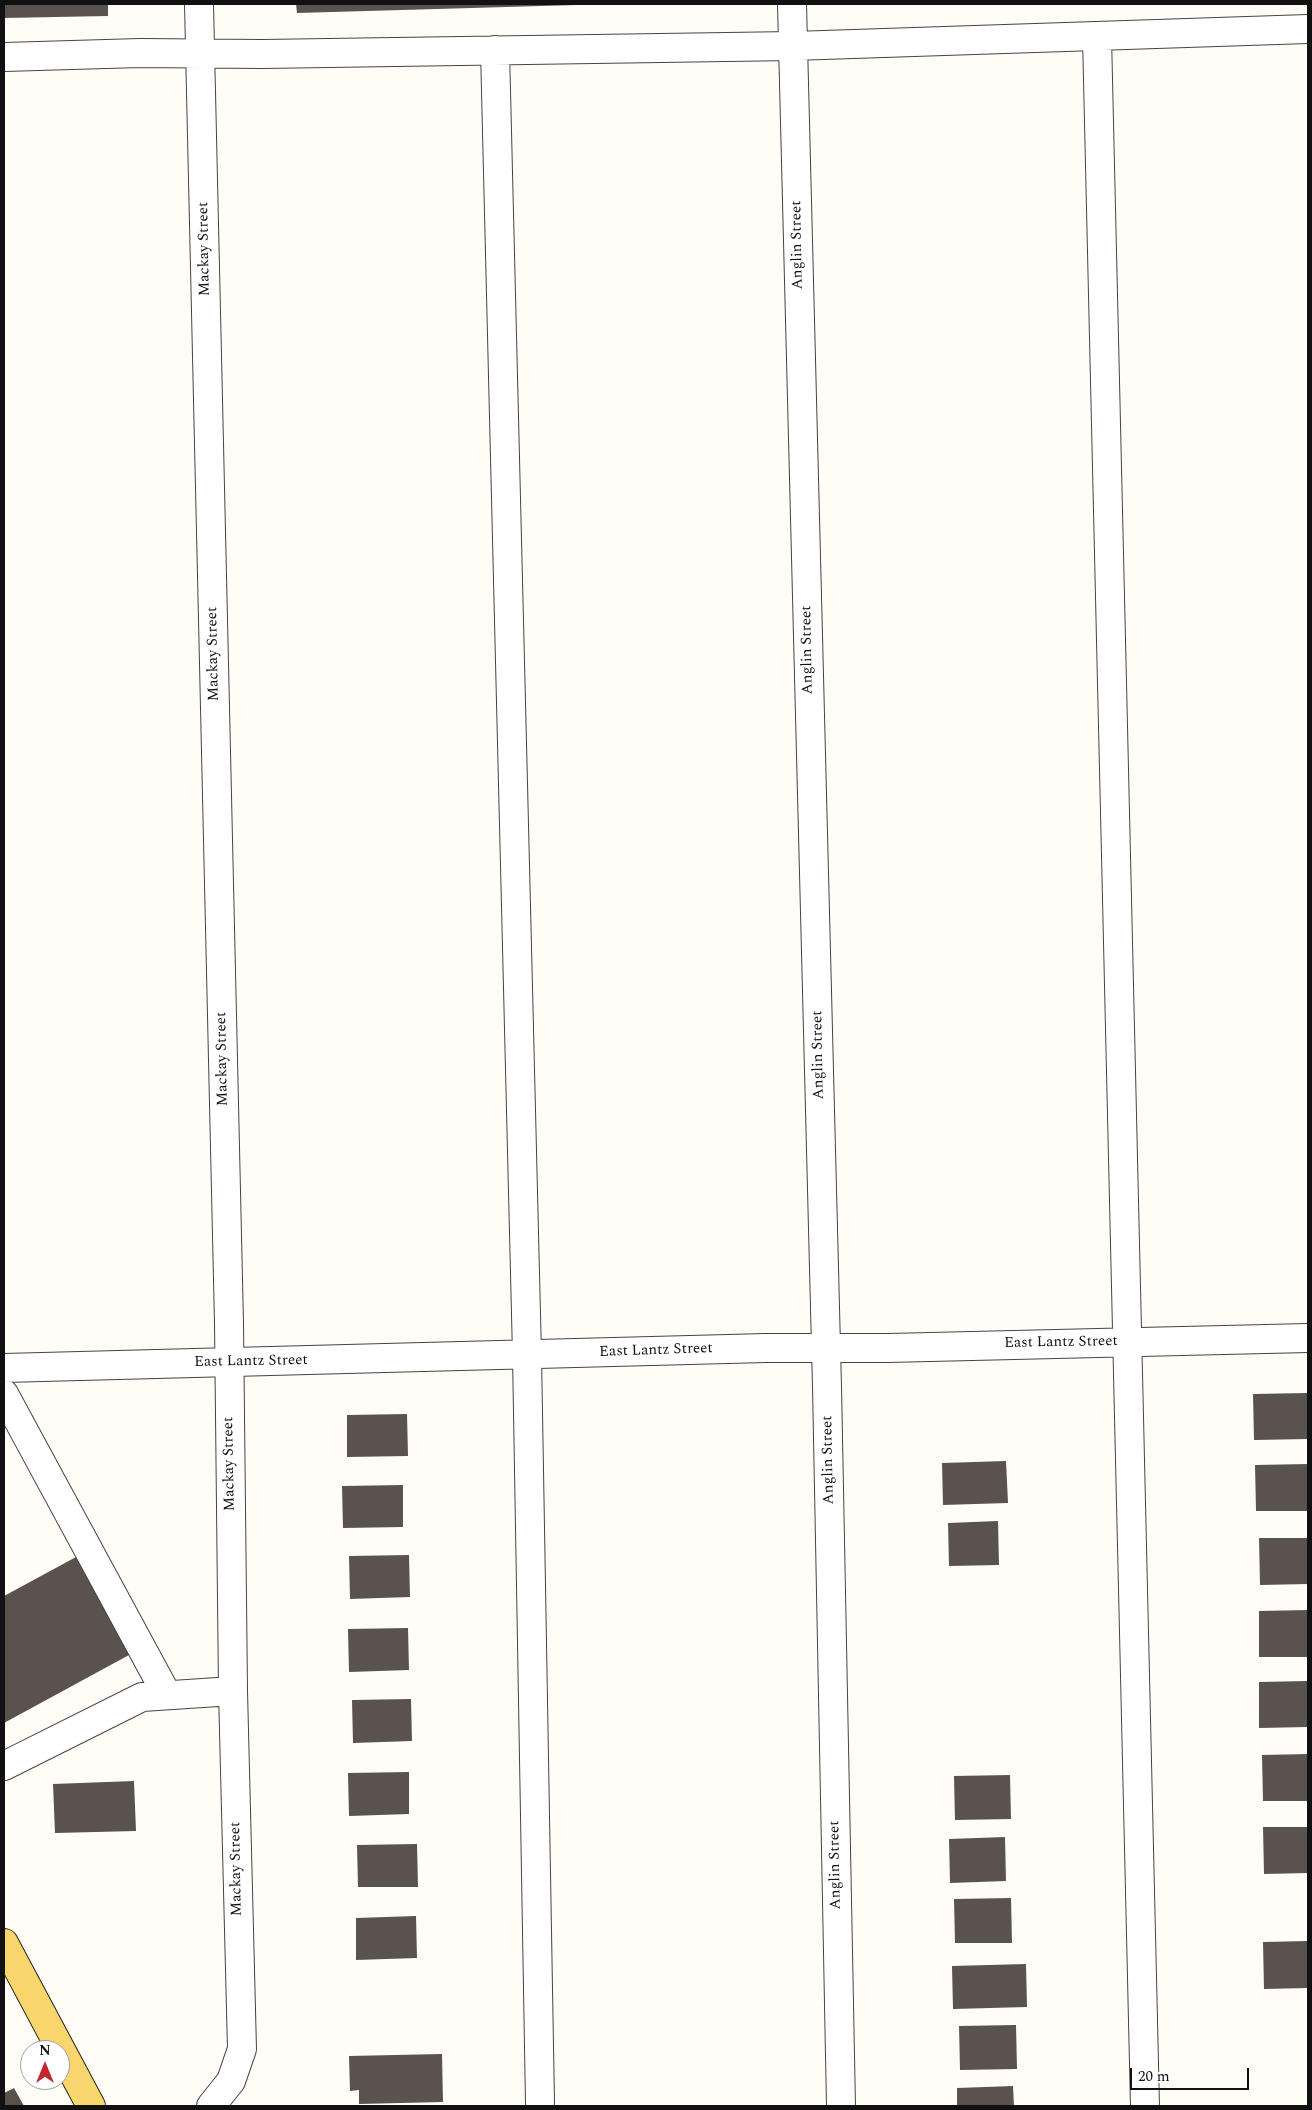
<!DOCTYPE html>
<html>
<head>
<meta charset="utf-8">
<style>
	body { margin:0 }
	#map { position:relative; width:1312px; height:2110px; overflow:hidden; background:#fffdf5; font-family:Spectral,serif }
	canvas { display:block }
	.frame { position:absolute; inset:0; border:5px solid #111; pointer-events:none }
	.north { position:absolute; left:20px; top:2040px; width:50px; height:50px; box-sizing:border-box; background:#fff; border:1px solid #a0a0a0; border-radius:50%; rotate:0deg; font-size:14px; font-weight:700; line-height:20px; text-align:center; color:#111 }
	.north::after { content:''; display:block; margin:auto; width:18px; height:22px; background:#c4262e; clip-path:polygon(50% 0,100% 100%,50% 72%,0 100%) }
	.scale { position:absolute; left:1130px; top:2068px; width:119px; height:22px; box-sizing:border-box; border:2px solid #111; border-top:0; padding-left:6px; font-size:15px; line-height:18px; white-space:nowrap; color:#111; -webkit-text-stroke:4px #fff; paint-order:stroke }
</style>
</head>
<body>
<div id="map">
<canvas width="1312" height="2110"></canvas>
<div class="frame"></div>
<div class="north">N</div>
<div class="scale">20 m</div>
</div>
<script>
const ctx = document.querySelector('canvas').getContext('2d');
ctx.lineJoin = 'round';
function fillPath(path, color) { ctx.fillStyle = color; ctx.fill(path, 'evenodd'); }
const toPath = rows => new Path2D(rows.map(r => 'M' + r).join(''));
function strokePath(path, color, width, dash) { ctx.strokeStyle = color; ctx.lineWidth = width; ctx.lineCap = dash ? 'butt' : 'round'; ctx.setLineDash(dash || []); ctx.stroke(path); }
function drawText(font, color, halo, rows, align = 'center') {
  ctx.font = font + ' Spectral,serif'; ctx.lineWidth = 5; ctx.setLineDash([]); ctx.textBaseline = 'middle'; ctx.strokeStyle = halo; ctx.fillStyle = color; for (const [text, x, y, turn = 0] of rows) {
    ctx.save(); ctx.translate(x, y); ctx.rotate((+turn || 0) * Math.PI / 180); ctx.textAlign = isNaN(turn) ? turn : align; if (halo) ctx.strokeText(text, 0, 0); ctx.fillText(text, 0, 0); ctx.restore();
  }
}
fillPath(toPath([
	[4,4,108,4,108,16,4,18],
	[296,4,576,4,576,5,297,13],
	[1308,1393,1308,1439,1254,1440,1253,1394],
	[407,1414,408,1456,347,1457,347,1415],
	[1006,1461,1008,1503,943,1505,942,1463],
	[1308,1464,1308,1511,1256,1511,1255,1465],
	[403,1485,403,1527,343,1528,342,1486],
	[998,1521,999,1565,949,1566,948,1523],
	[1259,1538,1308,1538,1308,1584,1260,1585],
	[409,1555,410,1597,350,1599,349,1556],
	[76,1557,129,1655,4,1723,4,1596],
	[1308,1610,1308,1657,1259,1657,1259,1611],
	[408,1628,409,1670,349,1672,348,1629],
	[1308,1681,1308,1727,1259,1728,1259,1682],
	[411,1699,412,1741,353,1743,352,1700],
	[1308,1754,1308,1801,1263,1801,1262,1755],
	[409,1772,409,1814,349,1816,348,1773],
	[1010,1775,1011,1819,955,1820,954,1776],
	[134,1781,136,1831,55,1833,53,1784],
	[1263,1827,1308,1827,1308,1873,1264,1874],
	[1005,1837,1006,1881,950,1883,949,1839],
	[417,1844,418,1887,358,1887,357,1845],
	[1011,1898,1012,1943,955,1943,954,1899],
	[416,1916,417,1958,356,1960,356,1918],
	[1308,1941,1308,1988,1264,1989,1263,1942],
	[1026,1964,1027,2007,953,2009,952,1966],
	[1016,2025,1017,2069,960,2070,959,2026],
	[442,2054,443,2102,359,2104,359,2090,350,2091,349,2056],
	[1013,2086,1014,2106,957,2106,957,2088],
	[14,2088,24,2106,4,2106,4,2093]
]), '#5a524d');
const minor = toPath([
	[199,4,229,1323,233,1691,242,2049,231,2081,211,2106],
	[792,4,827,1386,841,2106],
	[1097,36,1145,2106],
	[495,50,527,1355,540,2103],
	[4,57,140,53,262,54,793,46,1308,29],
	[4,1368,766,1348,888,1348,1308,1338],
	[4,1394,167,1695],
	[4,1766,142,1697,233,1691]
]);
const major = toPath([
	[4,1943,91,2106]
]);
strokePath(minor, '#444', 30);
strokePath(major, '#222', 30);
strokePath(minor, '#fff', 28);
strokePath(major, '#f9d66b', 28);
drawText('15px', '#111', '#fff', [
	["Anglin Street",798,245,-91],
	["Mackay Street",205,249,-91],
	["Anglin Street",808,650,-91],
	["Mackay Street",214,654,-91],
	["Anglin Street",819,1055,-91],
	["Mackay Street",223,1059,-91],
	["East Lantz Street",1061,1343,-1],
	["East Lantz Street",656,1351,-2],
	["East Lantz Street",251,1362,-1],
	["Anglin Street",829,1460,-91],
	["Mackay Street",230,1464,-91],
	["Anglin Street",836,1865,-91],
	["Mackay Street",237,1869,-91]
]);
</script>
</body>
</html>
